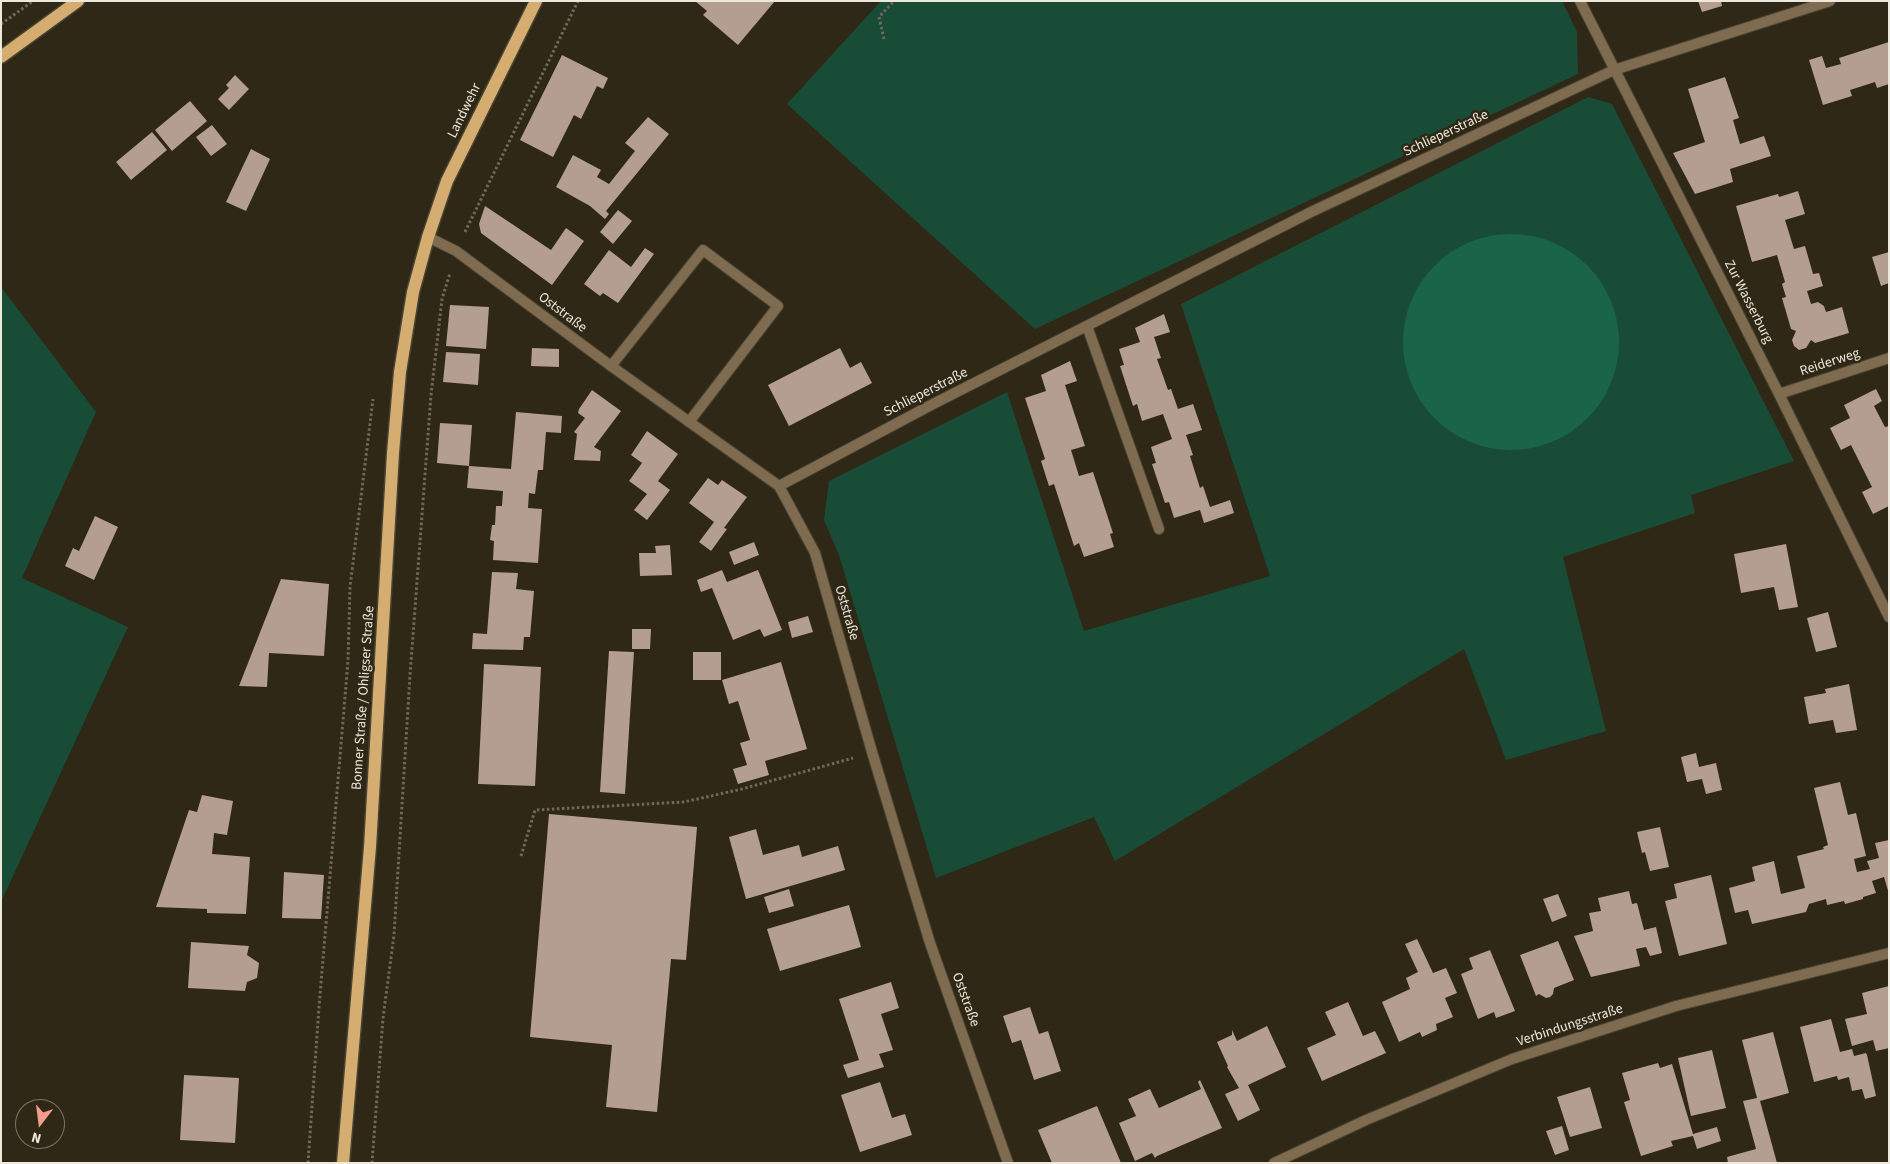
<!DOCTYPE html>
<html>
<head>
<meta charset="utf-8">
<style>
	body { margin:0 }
	#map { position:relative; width:1890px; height:1164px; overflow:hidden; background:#2f2816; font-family:"Source Sans 3",sans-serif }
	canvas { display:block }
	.frame { position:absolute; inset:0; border:2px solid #ece8dc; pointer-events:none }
	.north { position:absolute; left:15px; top:1099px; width:50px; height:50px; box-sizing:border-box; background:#2f2816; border:1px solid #7b7565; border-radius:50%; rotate:195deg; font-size:14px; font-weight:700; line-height:20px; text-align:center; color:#ece8dc }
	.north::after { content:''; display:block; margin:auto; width:18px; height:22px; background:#f49d8d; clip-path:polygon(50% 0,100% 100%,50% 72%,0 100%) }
</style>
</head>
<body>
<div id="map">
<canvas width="1890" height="1164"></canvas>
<div class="frame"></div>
<div class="north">N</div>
</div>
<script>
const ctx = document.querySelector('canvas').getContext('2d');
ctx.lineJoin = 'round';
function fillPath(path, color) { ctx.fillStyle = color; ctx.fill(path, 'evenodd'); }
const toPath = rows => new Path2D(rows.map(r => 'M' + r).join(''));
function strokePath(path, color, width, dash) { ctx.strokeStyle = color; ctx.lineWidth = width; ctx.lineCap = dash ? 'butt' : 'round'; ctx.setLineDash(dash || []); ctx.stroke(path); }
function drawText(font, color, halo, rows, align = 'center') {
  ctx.font = font + ' "Source Sans 3",sans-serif'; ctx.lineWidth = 5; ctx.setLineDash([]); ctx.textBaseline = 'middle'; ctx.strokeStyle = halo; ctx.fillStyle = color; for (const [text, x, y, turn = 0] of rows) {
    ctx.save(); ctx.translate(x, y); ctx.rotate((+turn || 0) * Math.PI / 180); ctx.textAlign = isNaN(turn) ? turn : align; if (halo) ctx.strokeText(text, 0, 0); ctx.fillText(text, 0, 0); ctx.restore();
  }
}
fillPath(toPath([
	[881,1,1562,1,1577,32,1578,74,1035,329,787,104],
	[1588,97,1612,104,1794,461,1691,495,1695,513,1563,557,1606,731,1506,760,1464,649,1115,861,1094,817,936,878,839,555,824,520,829,481,1007,392,1084,631,1270,576,1181,304],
	[1,287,96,412,22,578,128,627,1,902]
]), '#194c37');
fillPath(toPath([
	'1403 342a108 108 0 1 1 216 0a108 108 0 1 1-216 0Z'
]), '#1a6447');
fillPath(toPath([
	[695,1,775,1,738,45,703,15,707,11],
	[1698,1,1721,1,1722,6,1702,12],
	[1889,42,1889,84,1877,88,1875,82,1850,90,1852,96,1823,105,1809,60,1822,56,1826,68,1841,64,1839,58],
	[562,55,608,78,603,89,597,86,581,119,574,115,553,157,520,140],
	[235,75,249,89,229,110,218,99,229,88,226,85],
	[1725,77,1739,118,1733,120,1740,144,1764,136,1771,156,1730,169,1733,182,1695,194,1673,153,1705,142,1688,89],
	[190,101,207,121,172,151,155,130],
	[648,117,669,134,606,211,609,214,605,219,590,206,556,187,573,155,601,170,597,177,609,184,635,151,625,143],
	[212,125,227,144,211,156,196,137],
	[152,132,167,150,131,180,116,162],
	[251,149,270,159,246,211,226,202],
	[1798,191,1805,214,1785,220,1794,249,1805,246,1813,274,1819,273,1823,286,1807,291,1811,304,1818,302,1824,306,1826,312,1842,307,1849,333,1815,343,1811,340,1806,348,1799,350,1794,346,1792,340,1796,331,1791,329,1782,298,1786,297,1782,284,1785,282,1777,255,1752,262,1736,206,1778,194,1779,197],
	[485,206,551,250,566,228,584,241,552,285,481,233,479,224],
	[618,210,632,221,613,244,600,232],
	[645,248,654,254,618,303,603,293,600,296,584,284,609,250,631,267],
	[1889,252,1889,283,1881,286,1872,257],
	[450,305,489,307,486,349,446,346],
	[1164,314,1170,332,1154,337,1161,358,1157,359,1168,390,1171,389,1178,409,1193,404,1202,430,1186,435,1193,455,1190,456,1200,488,1203,486,1210,507,1230,500,1234,513,1204,523,1200,510,1174,518,1169,502,1165,503,1152,464,1156,463,1151,447,1172,439,1163,414,1142,421,1137,404,1133,406,1120,366,1124,365,1119,349,1140,342,1135,328],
	[532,348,559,349,559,367,531,366],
	[840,348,850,368,861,362,872,383,789,426,768,385],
	[446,352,480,354,478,385,443,382],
	[1070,361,1077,381,1065,385,1085,446,1071,450,1079,476,1093,472,1113,533,1110,534,1114,547,1084,557,1079,543,1074,546,1054,484,1049,486,1041,461,1045,459,1025,398,1046,391,1041,375],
	[1876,389,1882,401,1874,406,1885,427,1889,426,1889,506,1873,514,1862,492,1872,487,1851,445,1841,450,1830,428,1850,418,1844,405],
	[592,390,621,411,594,447,601,451,600,461,574,460,577,434,574,432,585,418,578,413,579,409],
	[516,412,562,416,561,433,546,432,543,470,538,470,535,494,529,493,528,508,542,509,538,563,493,560,494,541,490,540,492,525,495,525,496,506,502,506,503,491,467,488,469,466,511,469],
	[440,423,472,425,469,466,437,463],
	[647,431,678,454,658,481,670,490,647,520,634,510,647,494,629,481,642,463,631,455],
	[708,478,718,485,722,480,747,497,724,528,727,529,711,551,699,542,714,522,689,503],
	[95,516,118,527,94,580,65,566,73,548,79,551],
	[754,542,759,555,734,565,729,552],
	[1786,544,1798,607,1779,610,1774,587,1741,593,1734,554],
	[670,545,672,575,640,576,639,553,656,553,655,546],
	[722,570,727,582,758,570,782,630,764,637,760,629,733,640,712,588,701,592,697,580],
	[492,572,518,573,516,589,534,591,530,637,524,637,523,650,472,649,473,633,487,634],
	[281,579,329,584,324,656,269,653,267,687,239,686],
	[1828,612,1837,647,1816,652,1807,618],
	[808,616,813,632,792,638,788,622],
	[632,629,651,629,650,649,632,649],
	[609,651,634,652,625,794,600,792],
	[693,652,721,652,721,680,693,680],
	[781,662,807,749,765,761,769,775,738,784,733,769,747,765,740,743,750,740,738,701,729,704,722,680],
	[484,664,541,667,535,786,478,784],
	[1849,684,1857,730,1836,733,1833,720,1809,724,1804,697,1826,693,1825,689],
	[1696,753,1699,767,1716,763,1722,790,1706,794,1702,779,1687,782,1681,757],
	[1840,782,1848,815,1856,813,1866,856,1854,859,1857,872,1870,869,1867,861,1879,858,1875,843,1889,840,1889,894,1884,877,1872,881,1876,893,1863,897,1863,899,1845,904,1844,901,1827,905,1826,899,1809,904,1806,912,1752,924,1748,910,1735,913,1729,888,1755,881,1752,867,1774,861,1781,894,1805,888,1797,856,1824,849,1823,847,1828,845,1814,788],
	[202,795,233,801,227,835,214,833,212,854,250,857,246,914,207,913,207,909,156,907,189,810,197,812],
	[549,814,697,827,686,960,671,959,657,1112,606,1107,612,1045,530,1037],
	[1660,827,1669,867,1650,871,1645,852,1642,853,1637,832],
	[756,829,763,855,799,845,802,857,838,846,845,870,746,899,729,837],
	[284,872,324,875,321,919,282,918],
	[1711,875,1727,944,1679,956,1665,901,1677,898,1674,884],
	[789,889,794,906,769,913,764,897],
	[1629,891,1632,904,1637,903,1644,930,1656,927,1662,953,1650,956,1646,947,1636,949,1640,966,1591,977,1574,936,1593,931,1589,913,1601,911,1598,898],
	[1558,894,1567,916,1552,922,1543,899],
	[849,905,861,947,780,971,767,929],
	[1417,939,1433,973,1446,968,1457,993,1445,998,1453,1017,1436,1024,1437,1030,1422,1037,1420,1032,1399,1042,1382,1002,1410,989,1406,978,1418,972,1405,944],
	[1558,941,1574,980,1554,988,1553,994,1550,997,1546,998,1539,994,1536,996,1520,955],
	[191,942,249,946,247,955,259,963,257,978,247,982,245,991,188,988],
	[1490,950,1515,1011,1496,1018,1494,1012,1478,1019,1461,974,1473,969,1469,958],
	[891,982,899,1008,881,1014,893,1050,879,1054,884,1067,848,1078,843,1065,859,1060,839,999],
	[1889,986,1889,1048,1876,1051,1873,1040,1852,1046,1845,1019,1867,1014,1862,993],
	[1348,1002,1363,1036,1375,1031,1386,1053,1322,1081,1307,1048,1336,1035,1325,1012],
	[1030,1007,1039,1034,1048,1031,1061,1071,1034,1080,1021,1040,1012,1043,1003,1016],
	[1831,1019,1840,1052,1852,1049,1854,1056,1866,1053,1867,1055,1876,1096,1865,1099,1862,1089,1852,1091,1849,1077,1838,1080,1837,1076,1814,1082,1800,1027],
	[1267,1026,1286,1067,1248,1085,1260,1110,1238,1121,1225,1094,1239,1088,1227,1067,1228,1066,1217,1042,1232,1035,1232,1030,1237,1041],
	[1773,1032,1789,1093,1760,1101,1777,1163,1728,1163,1727,1157,1756,1149,1743,1101,1757,1098,1742,1040],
	[1712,1050,1726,1108,1691,1116,1678,1058],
	[1658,1063,1660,1068,1672,1064,1693,1134,1717,1127,1721,1141,1697,1149,1693,1136,1671,1141,1673,1146,1641,1156,1624,1102,1630,1100,1622,1073],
	[184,1075,239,1078,235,1143,180,1140],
	[1200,1080,1222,1128,1157,1156,1155,1158,1152,1153,1135,1161,1119,1123,1136,1116,1128,1099,1150,1089,1159,1108,1201,1089,1198,1082],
	[880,1082,892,1118,905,1114,912,1135,860,1152,841,1095],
	[1590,1087,1602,1128,1570,1137,1557,1097],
	[1097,1106,1121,1163,1052,1163,1038,1130],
	[1562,1126,1569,1150,1555,1155,1546,1131]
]), '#b39e8f');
const lane = toPath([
	[1087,326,1159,529],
	[611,366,703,250,778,306,689,422],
	[779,486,933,404,1311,212,1614,70]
]);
const street = toPath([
	[1580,1,1779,394,1889,617],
	[1614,70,1830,1],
	[428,237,456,251,611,366,779,486,815,553,872,752,930,943,1008,1163],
	[1779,394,1889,358],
	[1274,1163,1366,1120,1512,1059,1676,1006,1889,953]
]);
const primary = toPath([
	[1,57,78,1],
	[343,1163,370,847,393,453,400,372,413,292,428,237,447,181,536,1]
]);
strokePath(lane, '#494332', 12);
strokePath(street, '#494332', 12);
strokePath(primary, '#494332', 15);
strokePath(toPath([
	[1,24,33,1],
	[884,39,879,17,894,1],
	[465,232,578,1],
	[521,856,535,810,684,802,742,789,853,758],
	[308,1163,319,1007,348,661,350,587,373,399],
	[372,1163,383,1018,394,935,410,675,431,395,442,299,450,273]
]), '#6f6959', 3, [2.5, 2.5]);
strokePath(lane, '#7f6b4f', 10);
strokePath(street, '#7f6b4f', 10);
strokePath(primary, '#d6ad71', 12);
drawText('14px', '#ece8dc', '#2f2816', [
	["Landwehr",465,111,-64],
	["Schlieperstraße",1446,134,-25],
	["Zur Wasserburg",1748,302,63],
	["Oststraße",562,313,37],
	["Reiderweg",1830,363,-18],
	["Schlieperstraße",926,393,-27],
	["Oststraße",846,613,74],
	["Bonner Straße / Ohligser Straße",364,698,-86],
	["Oststraße",965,1000,70],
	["Verbindungsstraße",1570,1026,-18]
]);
</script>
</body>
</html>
